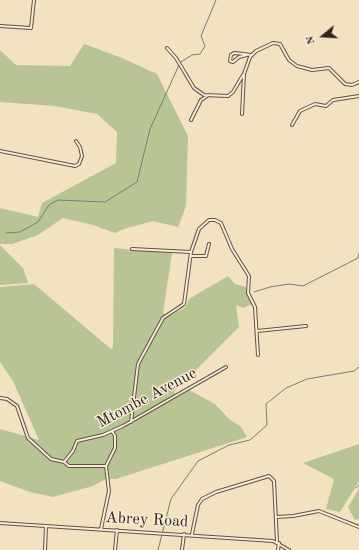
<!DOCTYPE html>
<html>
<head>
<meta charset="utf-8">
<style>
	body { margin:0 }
	#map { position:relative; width:359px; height:550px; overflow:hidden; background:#f2e2c0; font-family:"Old Standard TT",serif }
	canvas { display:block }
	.north { position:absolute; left:303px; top:16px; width:40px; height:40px; -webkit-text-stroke:3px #f7ecd6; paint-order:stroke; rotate:252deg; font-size:11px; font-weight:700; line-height:16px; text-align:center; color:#30221c }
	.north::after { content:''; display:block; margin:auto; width:14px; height:18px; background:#30221c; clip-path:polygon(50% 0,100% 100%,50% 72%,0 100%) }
</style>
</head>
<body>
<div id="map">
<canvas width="359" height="550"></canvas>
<div class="north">N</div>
</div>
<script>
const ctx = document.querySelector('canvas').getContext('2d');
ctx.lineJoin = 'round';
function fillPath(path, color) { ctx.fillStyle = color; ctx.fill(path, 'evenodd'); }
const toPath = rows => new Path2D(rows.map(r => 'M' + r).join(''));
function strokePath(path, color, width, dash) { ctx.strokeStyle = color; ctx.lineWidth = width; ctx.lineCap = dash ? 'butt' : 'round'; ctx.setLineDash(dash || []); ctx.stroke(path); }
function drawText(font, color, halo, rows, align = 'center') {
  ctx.font = font + ' "Old Standard TT",serif'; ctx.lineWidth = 3; ctx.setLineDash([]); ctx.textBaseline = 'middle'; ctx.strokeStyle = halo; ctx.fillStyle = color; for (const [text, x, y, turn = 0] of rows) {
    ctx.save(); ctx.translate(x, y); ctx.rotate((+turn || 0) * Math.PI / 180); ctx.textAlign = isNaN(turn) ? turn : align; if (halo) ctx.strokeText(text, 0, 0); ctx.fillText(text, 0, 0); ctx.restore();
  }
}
fillPath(toPath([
	[84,44,122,58,157,74,188,136,186,206,178,227,153,221,124,229,115,233,93,225,63,218,38,235,12,244,0,244,0,208,38,217,42,203,116,163,117,132,97,114,55,106,0,102,0,50,16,65,70,66],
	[0,245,23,268,28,283,0,285],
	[114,248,172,253,163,313,170,316,186,307,189,299,228,276,235,284,246,287,246,292,252,304,243,308,236,305,239,327,174,392,177,397,189,390,215,404,229,419,241,427,247,437,116,479,106,479,93,486,53,497,30,492,0,481,0,429,39,440,13,381,0,362,0,287,34,284,111,349,113,347],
	[359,444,359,481,340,512,326,509,334,479,303,463],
	[359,489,359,519,355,520,348,507]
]), '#b8c494');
strokePath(toPath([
	[181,62,192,55,200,54,205,46,201,36,216,0],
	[6,233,20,232,38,222,49,205,58,200,105,202,137,182,150,129,179,65],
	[254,292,270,287,289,284,303,286,358,258,359,253],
	[356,488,359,485],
	[158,550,171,499,198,461,229,445,250,440,267,425,266,404,286,388,307,379,354,371,359,367]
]), '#747d7d', 1);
const street = toPath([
	[0,26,31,28,34,0],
	[167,48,176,58,194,88,204,95,228,96,233,92,243,75],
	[247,55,239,57,233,62,230,61,231,55,234,53,244,54,251,55],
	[242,114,244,74,250,57,256,51,273,43,280,44,289,60,297,66,312,70,329,68,345,84,352,85,359,82],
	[191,120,201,100,207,96],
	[292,125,300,111,315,104,326,106,333,100,359,96],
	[0,151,75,166,79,164,82,156,80,147,76,141],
	[132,249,191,252],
	[191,256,206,256,209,244],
	[257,331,306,326],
	[0,398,7,399,17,406,28,438,51,459,64,462,69,466,106,466,109,491,101,529],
	[131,422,138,364,163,318,184,304,191,252,199,229,209,220,215,220,221,223,232,249,249,276,248,293,255,307,258,355],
	[64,462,73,451,77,441,103,435,123,426,226,367],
	[106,466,115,448,115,436,112,431],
	[276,517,293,516,319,511,359,527],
	[0,523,273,541,289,550],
	[192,534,198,505,202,499,216,492,269,476,274,481,277,542],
	[45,550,46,526],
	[115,550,117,530],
	[182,550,184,534],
	[278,550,279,543]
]);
strokePath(street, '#605245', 4);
strokePath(street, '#f7ecd6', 2);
drawText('16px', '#30221c', '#f7ecd6', [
	["Mtombe Avenue",147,398,-28],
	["Abrey Road",147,520,3]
]);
</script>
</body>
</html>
